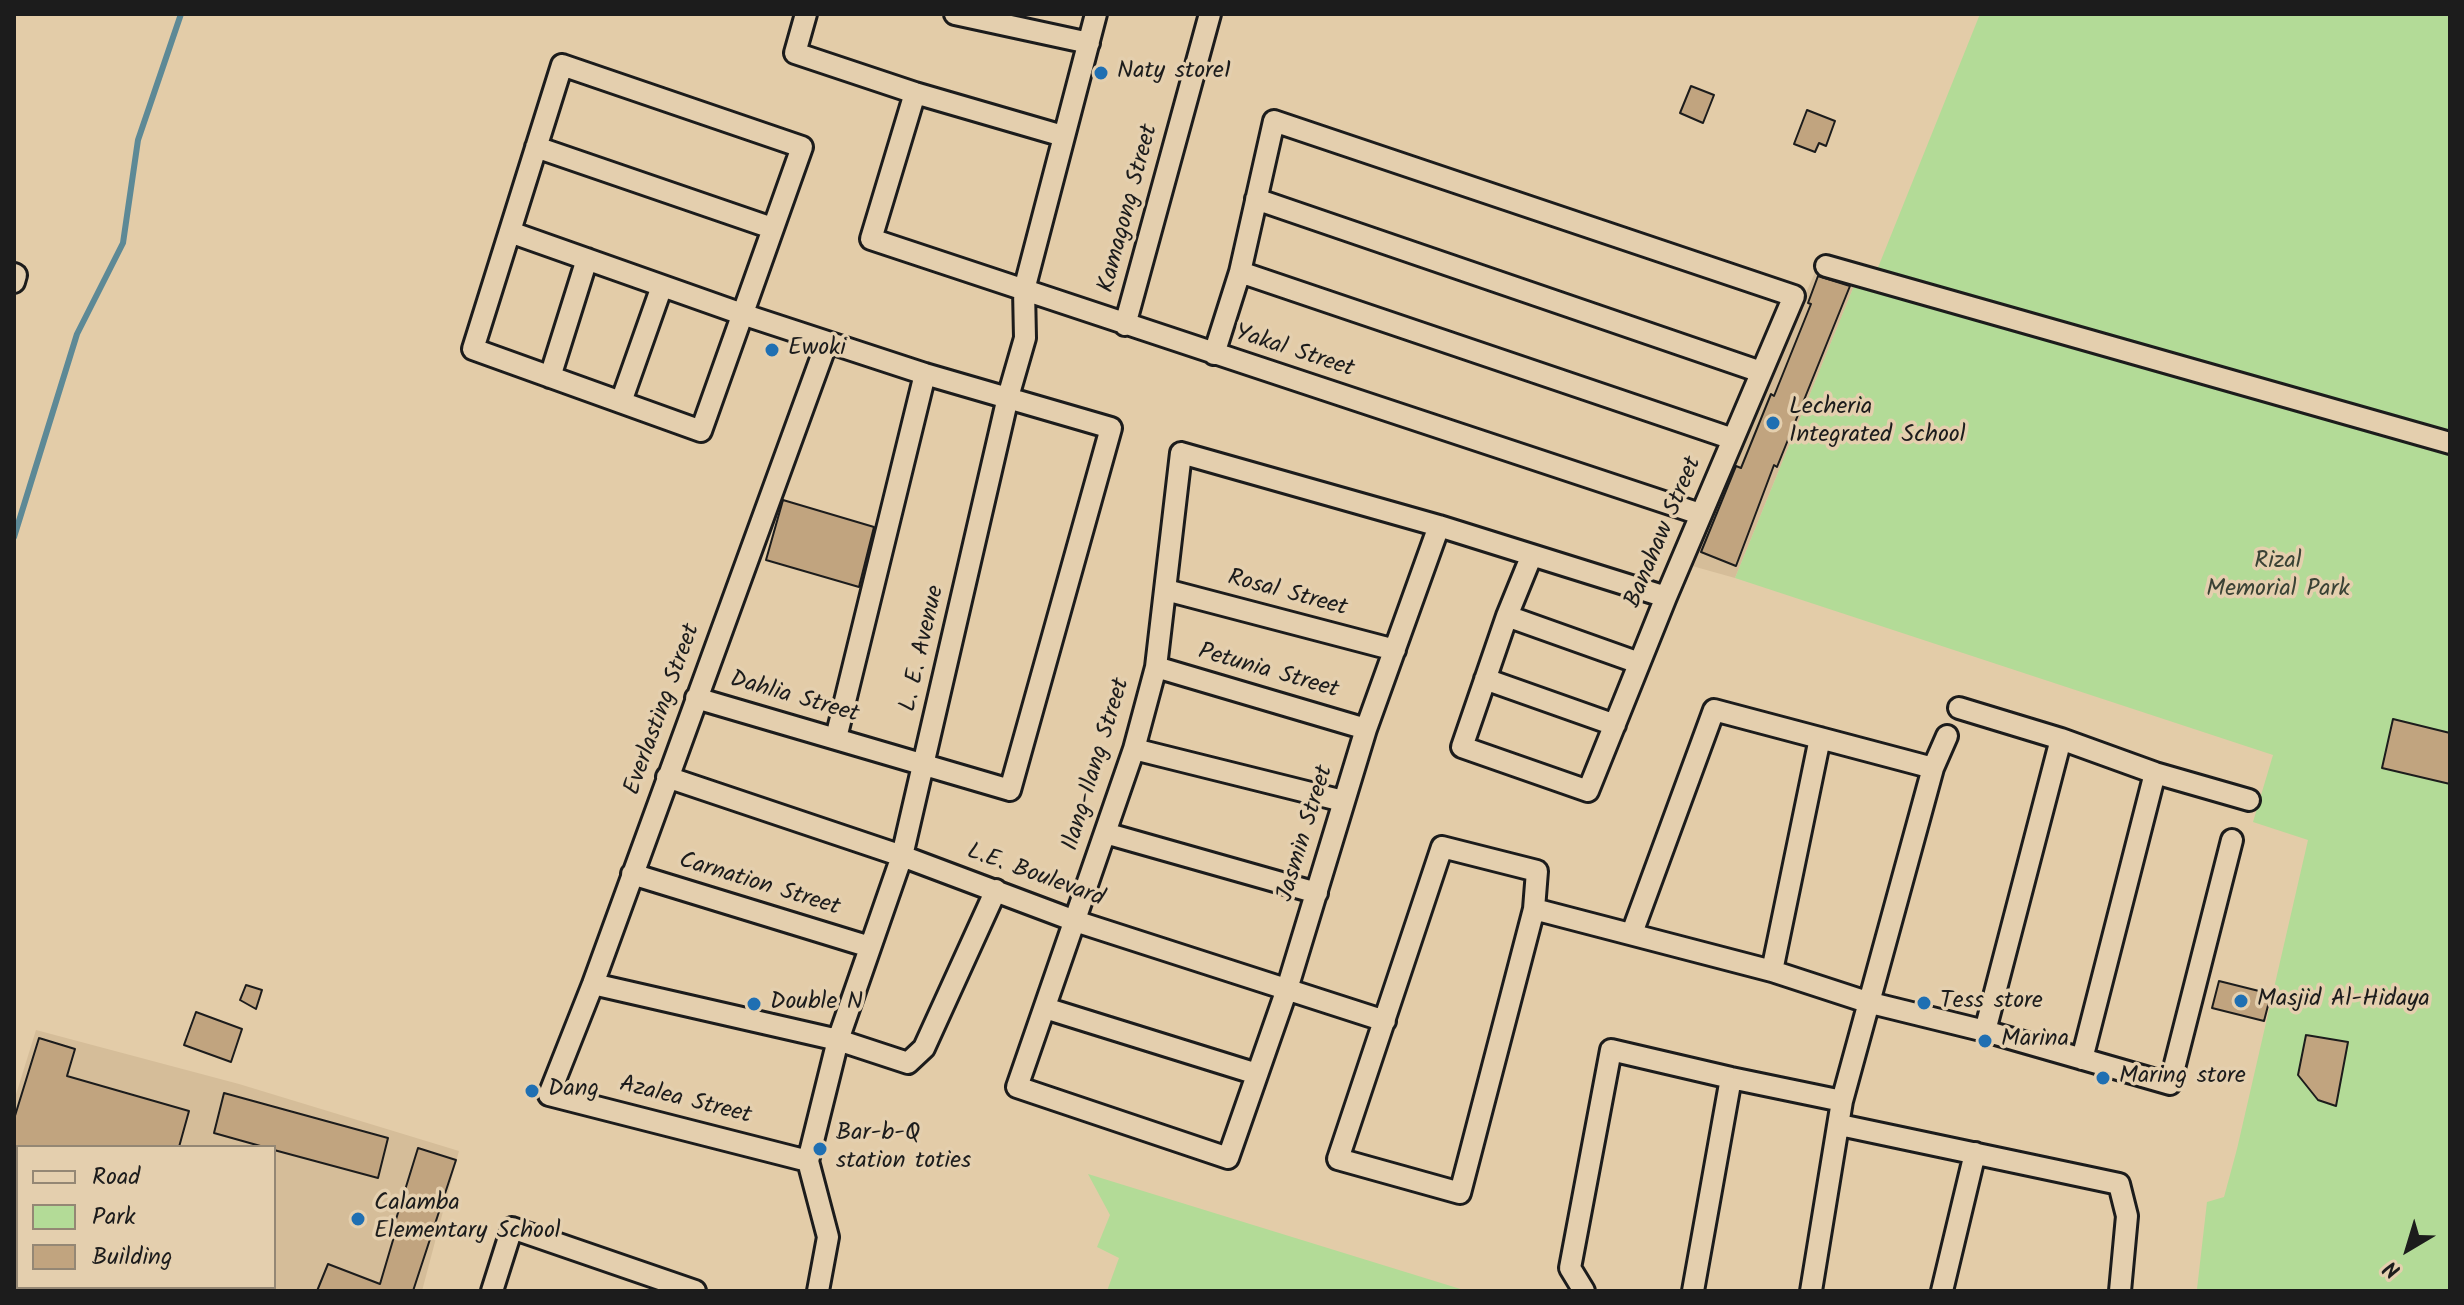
<!DOCTYPE html>
<html>
<head>
<meta charset="utf-8">
<style>
	body { margin:0 }
	#map { position:relative; width:2464px; height:1305px; overflow:hidden; background:#e3cca8; font-family:Kalam,sans-serif }
	canvas { display:block }
	.frame { position:absolute; inset:0; border:16px solid #1c1c1c; pointer-events:none }
	.legend { position:absolute; left:16px; top:1145px; width:260px; height:144px; box-sizing:border-box; background:#e4cfae; border:2px solid #948774; margin:0; padding:10px 14px; list-style:none; font-size:24px; color:#1c1c1c }
	.legend li { display:flex; align-items:center; gap:16px; height:40px }
	.legend b { width:40px; border:2px solid #948774 }
	.north { position:absolute; left:2368px; top:1209px; width:80px; height:80px; -webkit-text-stroke:6px #e4cfae; paint-order:stroke; rotate:218deg; font-size:22px; font-weight:700; line-height:32px; text-align:center; color:#1c1c1c }
	.north::after { content:''; display:block; margin:auto; width:28px; height:36px; background:#1c1c1c; clip-path:polygon(50% 0,100% 100%,50% 72%,0 100%) }
</style>
</head>
<body>
<div id="map">
<canvas width="2464" height="1305"></canvas>
<div class="frame"></div>
<ul class="legend">
<li><b style="height:10px;background:#e4cfae"></b>Road</li>
<li><b style="height:22px;background:#b3db97"></b>Park</li>
<li><b style="height:22px;background:#c1a47f"></b>Building</li>
</ul>
<div class="north">N</div>
</div>
<script>
const ctx = document.querySelector('canvas').getContext('2d');
ctx.lineJoin = 'round';
function fillPath(path, color) { ctx.fillStyle = color; ctx.fill(path, 'evenodd'); }
const toPath = rows => new Path2D(rows.map(r => 'M' + r).join(''));
function strokePath(path, color, width, dash) { ctx.strokeStyle = color; ctx.lineWidth = width; ctx.lineCap = dash ? 'butt' : 'round'; ctx.setLineDash(dash || []); ctx.stroke(path); }
function drawText(font, color, halo, rows, align = 'center') {
  ctx.font = font + ' Kalam,sans-serif'; ctx.lineWidth = 7; ctx.setLineDash([]); ctx.textBaseline = 'middle'; ctx.strokeStyle = halo; ctx.fillStyle = color; for (const [text, x, y, turn = 0] of rows) {
    ctx.save(); ctx.translate(x, y); ctx.rotate((+turn || 0) * Math.PI / 180); ctx.textAlign = isNaN(turn) ? turn : align; if (halo) ctx.strokeText(text, 0, 0); ctx.fillText(text, 0, 0); ctx.restore();
  }
}
fillPath(toPath([
	[1817,268,1856,281,1735,578,1685,564],
	[36,1030,239,1084,459,1151,422,1291,14,1291,14,1101],
	[18,1147,274,1147,274,1287,18,1287]
]), '#d5bd99');
fillPath(toPath([
	[1980,14,2450,14,2450,432,1877,270],
	[1856,281,2450,449,2450,1291,2200,1291,2197,1289,2207,1202,2224,1197,2237,1149,2308,840,2253,822,2273,755,1735,578],
	[1088,1174,1467,1291,1107,1291,1119,1258,1097,1247,1110,1215]
]), '#b3db97');
strokePath(toPath([
	[14,537,77,334,123,243,138,140,181,14]
]), '#5d8996', 6);
const building = toPath([
	[1691,86,1714,95,1703,123,1680,113,1691,86],
	[1807,110,1835,121,1826,146,1819,143,1815,152,1794,144,1807,110],
	[1818,276,1850,286,1777,467,1774,465,1736,566,1701,552,1736,466,1741,468,1771,394,1774,396,1811,304,1808,303,1818,276],
	[783,500,874,527,859,587,766,560,783,500],
	[2393,719,2450,733,2450,784,2382,768,2393,719],
	[2219,981,2271,994,2264,1021,2212,1008,2219,981],
	[246,985,262,990,256,1009,240,1000,246,985],
	[196,1012,242,1029,231,1062,184,1045,196,1012],
	[2306,1035,2348,1042,2336,1106,2318,1100,2298,1075,2306,1035],
	[39,1038,75,1049,67,1076,189,1111,179,1147,14,1147,14,1119,39,1038],
	[224,1093,388,1138,378,1178,274,1150,274,1147,264,1147,214,1133,224,1093],
	[418,1148,456,1160,413,1291,317,1291,328,1264,380,1284,396,1230,393,1229,418,1148]
]);
fillPath(building, '#c1a47f');
strokePath(building, '#1c1c1c', 2);
const minor = toPath([
	[806,14,795,53,915,93,1063,136],
	[955,14,1089,43],
	[562,65,802,147,701,431,473,349,562,65],
	[915,93,871,239,1700,514],
	[536,147,772,228],
	[1256,199,1761,372],
	[510,232,742,314,925,374,1111,428,1010,790,696,698],
	[1826,266,2450,443],
	[1240,272,1733,439],
	[14,274,16,275,14,282],
	[1125,325,1210,14],
	[1214,354,1240,272,1274,121,1794,296,1666,597,1588,791,1462,747,1507,616,1531,557],
	[550,377,587,259],
	[621,402,662,286],
	[1439,526,1366,729,1287,989,1228,1158,1017,1087,1134,749,1156,667,1181,453,1439,526,1666,597],
	[1166,590,1395,650],
	[1507,616,1639,663],
	[1156,667,1366,729],
	[1485,679,1615,725],
	[1959,708,2061,739,2155,773,2249,800],
	[836,738,925,374],
	[1134,749,1343,801],
	[667,777,902,856,1075,921,1385,1021],
	[1105,833,1317,893],
	[1442,847,1537,871,1534,909,1460,1193,1338,1159,1442,847],
	[632,874,870,947],
	[1534,909,1772,971,1867,1002,1985,1031,2170,1084,2232,840],
	[1632,933,1714,710,1933,768],
	[1772,971,1820,738],
	[593,984,838,1040,908,1063,924,1048,996,890],
	[1045,1008,1257,1074],
	[1985,1031,2061,739],
	[2082,1059,2155,773],
	[1840,1125,2119,1184,2127,1216,2120,1291],
	[808,1161,549,1095,593,984,827,342],
	[492,1291,512,1228,695,1291],
	[818,1291,828,1237,808,1161,838,1040,902,856,1008,397,1025,338,1024,290,1096,14],
	[1584,1291,1570,1268,1611,1050,1731,1078,1842,1101],
	[1693,1291,1731,1078],
	[1811,1291,1842,1101,1933,768,1947,736],
	[1942,1291,1975,1153]
]);
strokePath(minor, '#1c1c1c', 26);
strokePath(minor, '#e4cfae', 20);
for (const [x, y, r, color] of [
	[1101,73,8,"#1f6fb2"],
	[772,350,8,"#1f6fb2"],
	[1773,423,8,"#1f6fb2"],
	[2241,1001,8,"#1f6fb2"],
	[1924,1003,8,"#1f6fb2"],
	[754,1004,8,"#1f6fb2"],
	[1985,1041,8,"#1f6fb2"],
	[2103,1078,8,"#1f6fb2"],
	[532,1091,8,"#1f6fb2"],
	[820,1149,8,"#1f6fb2"],
	[358,1219,8,"#1f6fb2"]
]) { const dot = new Path2D(); dot.arc(x, y, r, 0, 2 * Math.PI); ctx.fillStyle = color; ctx.fill(dot); strokePath(dot, '#e4cfae', 3); }
drawText('24px', '#1c1c1c', '#e4cfae', [
	["Naty store1",1117,73],
	["Ewoki",788,350],
	["Lecheria",1789,409],
	["Integrated School",1789,437],
	["Masjid Al-Hidaya",2257,1001],
	["Tess store",1940,1003],
	["Double N",770,1004],
	["Marina",2001,1041],
	["Maring store",2119,1078],
	["Dang",548,1091],
	["Bar-b-Q",836,1135],
	["station toties",836,1163],
	["Calamba",374,1205],
	["Elementary School",374,1233]
], 'left');
drawText('24px', '#1c1c1c', '#e4cfae', [
	["Kamagong Street",1130,209,-75],
	["Yakal Street",1294,353,18],
	["Banahaw Street",1665,533,-67],
	["Rosal Street",1287,595,15],
	["L. E. Avenue",924,649,-77],
	["Petunia Street",1268,673,16],
	["Dahlia Street",794,699,16],
	["Everlasting Street",664,710,-70],
	["Ilang-Ilang Street",1098,765,-73],
	["Jasmin Street",1307,834,-73],
	["L.E. Boulevard",1035,877,20],
	["Carnation Street",759,886,17],
	["Azalea Street",685,1102,14]
]);
drawText('24px', '#3a4235', '#e4cfae', [
	["Rizal",2278,563],
	["Memorial Park",2278,591]
]);
</script>
</body>
</html>
